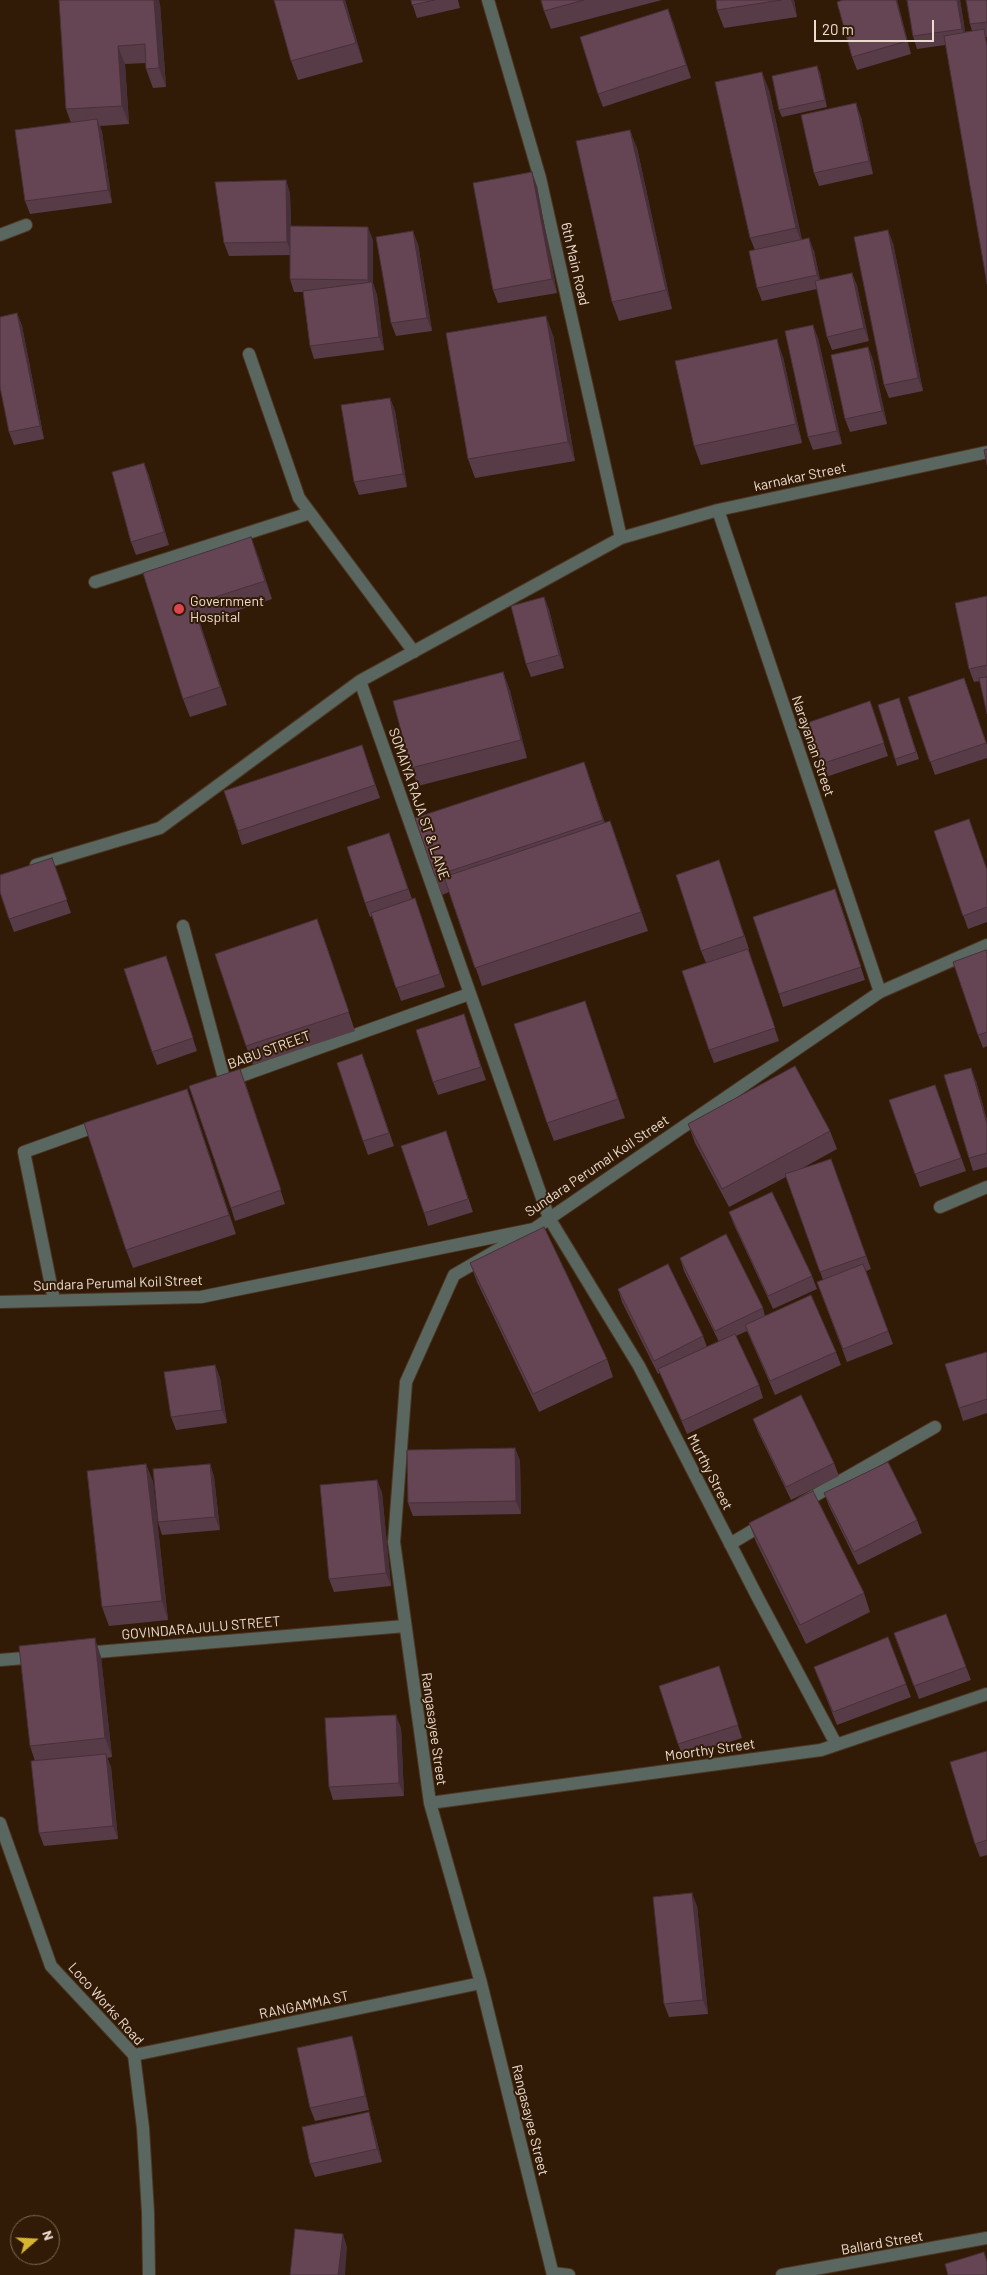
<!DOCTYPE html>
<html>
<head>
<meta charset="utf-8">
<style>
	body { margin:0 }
	#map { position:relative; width:987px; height:2275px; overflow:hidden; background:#321b06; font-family:Barlow,sans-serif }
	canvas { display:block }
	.north { position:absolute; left:10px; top:2215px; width:50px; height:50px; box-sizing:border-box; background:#321b06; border:1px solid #7c6857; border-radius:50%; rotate:71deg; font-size:14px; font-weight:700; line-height:20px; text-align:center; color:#ecdcd0 }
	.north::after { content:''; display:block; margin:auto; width:18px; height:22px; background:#d8b434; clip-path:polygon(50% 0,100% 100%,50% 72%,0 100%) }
	.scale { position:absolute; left:814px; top:20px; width:120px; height:22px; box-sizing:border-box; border:2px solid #ecdcd0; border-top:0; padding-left:6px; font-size:15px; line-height:18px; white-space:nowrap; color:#ecdcd0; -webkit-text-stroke:4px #321b06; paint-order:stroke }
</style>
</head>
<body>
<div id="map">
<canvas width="987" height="2275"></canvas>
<div class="north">N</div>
<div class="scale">20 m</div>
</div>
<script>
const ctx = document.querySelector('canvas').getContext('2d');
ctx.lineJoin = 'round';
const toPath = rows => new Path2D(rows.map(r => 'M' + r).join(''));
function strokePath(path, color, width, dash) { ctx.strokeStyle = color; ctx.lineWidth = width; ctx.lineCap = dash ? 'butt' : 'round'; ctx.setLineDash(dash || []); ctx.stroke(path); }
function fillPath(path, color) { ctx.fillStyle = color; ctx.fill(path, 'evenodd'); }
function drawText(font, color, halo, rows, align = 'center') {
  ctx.font = font + ' Barlow,sans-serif'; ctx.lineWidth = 4; ctx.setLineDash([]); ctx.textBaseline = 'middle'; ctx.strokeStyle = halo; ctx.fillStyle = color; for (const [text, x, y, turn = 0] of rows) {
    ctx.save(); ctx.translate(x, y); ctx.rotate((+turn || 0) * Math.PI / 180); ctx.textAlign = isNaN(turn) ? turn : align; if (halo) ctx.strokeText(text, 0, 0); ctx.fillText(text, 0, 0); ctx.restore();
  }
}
const minor = toPath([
	[488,0,540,178,621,538],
	[0,235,26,225],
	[249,354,299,498,414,652],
	[718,510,880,992],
	[95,582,310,513],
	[36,865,160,828,360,681],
	[183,926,225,1082],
	[227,1081,469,994],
	[940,1207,987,1187],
	[530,1231,454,1275,406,1382,394,1542,430,1803,481,1983,553,2275],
	[54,1300,24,1152,102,1124],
	[802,1503,935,1427],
	[730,1544,767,1522],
	[85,1653,405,1626],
	[0,1660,37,1657],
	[836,1744,758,1598,639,1366,549,1218,360,681,621,538,718,510,987,452],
	[430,1803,821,1750,987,1694],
	[134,2055,481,1983],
	[553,2273,569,2275],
	[782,2275,987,2238]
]);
const tertiary = toPath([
	[0,1302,201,1297,534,1229,880,992,987,945],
	[0,1823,51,1966,134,2055,143,2128,148,2213,149,2275]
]);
strokePath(minor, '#4c3622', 14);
strokePath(tertiary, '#4c3622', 14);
strokePath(minor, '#5a6761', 12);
strokePath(tertiary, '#5a6761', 12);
fillPath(toPath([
	[59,0,160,4,166,87,153,88,146,69,146,63,125,64,129,124,100,126,102,132,112,203,30,214,25,201,71,123,66,109],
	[274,0,345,0,363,62,298,80,291,61],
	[411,0,458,0,460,8,417,18],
	[541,0,662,0,551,29,544,11],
	[716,0,794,0,797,17,724,28,717,10],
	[897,0,911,54,857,70,852,57],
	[907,0,960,0,965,32,972,31,970,24,987,0,987,37,945,45,917,49,913,36],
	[673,22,691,78,603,107,598,94],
	[817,66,820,73,827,107,782,117,779,110],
	[769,90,802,240,814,251,820,280,852,273,857,286,869,341,832,350,827,337,817,289,762,301,757,288,755,250,750,238],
	[861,117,873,174,819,186,814,173],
	[637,148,672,309,619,321,612,302],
	[286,180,290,194,291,226,373,240,373,283,377,295,384,350,314,359,310,346,303,292,294,292,290,279,290,255,229,256,224,243],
	[537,186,557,293,498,303,493,290],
	[893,243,923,391,889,398,884,385],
	[418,244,432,331,396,336,391,323],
	[17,313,22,326,44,439,14,445,9,432],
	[553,335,575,461,475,478,468,459],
	[818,338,842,444,813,450,808,437],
	[868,347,873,360,887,424,850,432,845,419],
	[783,357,802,443,701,465,694,446],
	[390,398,395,411,407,487,359,495,354,482],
	[144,463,149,476,169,545,136,555,131,542],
	[258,556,272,599,200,623,227,705,190,717,183,699,143,573],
	[987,596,987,714,980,681,974,682,969,669],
	[544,597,549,610,564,668,531,677,526,664],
	[503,672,510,691,527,758,418,786,411,768],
	[964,678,987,745,987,758,935,775,908,697],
	[899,698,919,759,897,766,895,759],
	[870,701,888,756,826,777,807,723],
	[362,745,380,798,242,845,224,791],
	[584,762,605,823,610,821,648,931,482,986,449,892,442,895,435,876],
	[934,831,987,869,987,922,968,929],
	[389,833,412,899,415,898,445,987,401,1001,372,916,370,917,365,903],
	[52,858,71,913,14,932,9,919],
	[724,874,749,949,748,949,779,1041,714,1063,709,1050,706,963,701,951],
	[840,902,865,980,783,1007,779,994],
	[324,938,355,1031,253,1065,246,1046],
	[987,953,987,1046,983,1048,978,1035],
	[170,969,197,1051,157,1065,152,1052],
	[585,1001,625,1118,554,1141,547,1123],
	[468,1027,486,1080,438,1095,433,1082],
	[367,1067,394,1146,368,1155,363,1141],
	[976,1081,987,1120,987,1167,973,1171,969,1158],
	[245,1082,285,1204,235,1221,231,1208],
	[935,1085,966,1171,920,1187,889,1100],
	[187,1089,236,1234,133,1268,126,1250],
	[688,1124,830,1131,837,1149,799,1170,831,1159,871,1269,866,1271,893,1344,847,1362,817,1282,823,1280,786,1177,729,1207,695,1143],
	[446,1131,473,1212,428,1226,424,1213],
	[729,1212,812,1276,817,1289,773,1309,734,1225],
	[680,1258,763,1308,765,1316,836,1352,841,1365,775,1395,747,1331,736,1336,759,1385,763,1398,687,1434,660,1373,658,1374,622,1302,618,1289,703,1336,707,1347,719,1342,684,1271],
	[470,1263,607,1359,613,1377,539,1412,477,1282],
	[987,1352,987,1413,963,1421,959,1408],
	[215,1365,220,1378,227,1423,176,1430,171,1417],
	[753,1419,834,1463,839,1476,791,1500,758,1432],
	[515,1448,520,1461,521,1514,413,1516,408,1503],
	[146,1464,153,1482,168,1620,109,1626,102,1607],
	[210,1464,214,1477,220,1530,162,1535,158,1522],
	[377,1480,382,1493,391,1586,334,1592,329,1579],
	[824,1493,917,1520,922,1533,858,1565,829,1506],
	[749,1523,864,1593,870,1612,806,1644,756,1542],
	[946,1614,971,1680,919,1699,894,1634],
	[888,1637,911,1697,837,1725,814,1667],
	[101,1657,112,1757,107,1758,111,1767,118,1839,44,1846,39,1833,35,1761,30,1746],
	[719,1666,742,1738,683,1757,678,1744],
	[401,1728,404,1796,333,1800,329,1787],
	[987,1751,987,1855,980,1857,975,1844],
	[697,1906,708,2014,669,2017,664,2004],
	[356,2050,369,2110,315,2121,310,2108],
	[373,2125,382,2162,315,2177,310,2164]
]), '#573b47');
fillPath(toPath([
	[154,0,159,0,160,4,166,87,159,68],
	[343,0,345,0,363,62,356,43],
	[791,0,794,0,797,17],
	[896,0,897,0,911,54,907,41],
	[957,0,960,0,967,42,962,29],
	[668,9,673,22,691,78,686,65],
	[118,46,125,64,129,124,122,106],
	[817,66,820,73,827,107,825,100],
	[762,72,769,90,803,246,796,228],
	[856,103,861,117,873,174,869,161],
	[97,119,102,132,112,203,108,190],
	[630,130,637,148,672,309,666,290],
	[532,172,537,186,557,293,552,279],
	[286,180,290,194,292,255,287,242],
	[368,227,373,240,373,283,377,295,384,350,379,337,373,293,368,280],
	[888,230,893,243,923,391,918,378],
	[413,231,418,244,432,331,427,318],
	[809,238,814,251,822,288,817,275],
	[852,273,857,286,869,341,864,328],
	[17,313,22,326,44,439,40,426],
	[546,316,553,335,575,461,568,442],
	[813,325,818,338,842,444,837,431],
	[777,339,783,357,802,443,796,424],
	[868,347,873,360,887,424,882,411],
	[390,398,395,411,407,487,403,474],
	[144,463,149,476,169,545,164,532],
	[251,537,258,556,272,599,265,581],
	[544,597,549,610,564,668,559,655],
	[193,604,200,623,227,705,220,687],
	[503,672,510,691,527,758,521,740],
	[584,762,590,780,610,838,603,820],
	[610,821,617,840,648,931,641,912],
	[166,956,170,969,197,1051,193,1038],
	[585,1001,591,1019,625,1118,618,1099],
	[971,1068,976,1081,987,1120,987,1124],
	[187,1089,194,1108,236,1234,229,1215],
	[215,1365,220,1378,227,1423,222,1410],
	[515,1448,520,1461,521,1514,516,1501],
	[146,1464,153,1482,168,1620,162,1601],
	[210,1464,214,1477,220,1530,215,1517],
	[377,1480,382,1493,391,1586,386,1573],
	[95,1638,101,1657,112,1757,105,1738],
	[396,1715,401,1728,404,1796,399,1783],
	[106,1754,111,1767,118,1839,113,1826],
	[692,1893,697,1906,708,2014,703,2000],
	[352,2036,356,2050,369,2110,365,2096],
	[369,2112,373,2125,382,2162,377,2149],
	[343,2234,347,2247,345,2275,338,2275]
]), '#47303a');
const building = toPath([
	[59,0,154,0,159,68,146,69,145,44,118,46,122,106,66,109,59,0],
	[274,0,343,0,356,43,291,61,274,0],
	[411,0,435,0,412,5,411,0],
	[541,0,584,0,544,11,541,0],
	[716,0,781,0,717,10,716,0],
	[843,0,896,0,907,41,852,57,837,2,843,0],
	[907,0,957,0,962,29,913,36,907,0],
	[966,0,987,0,987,22,970,24,966,0],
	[668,9,686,65,598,94,580,37,668,9],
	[984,29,987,46,987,284,944,36,984,29],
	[817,66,825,100,779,110,772,76,817,66],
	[762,72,796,228,750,238,715,82,762,72],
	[856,103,869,161,814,173,801,115,856,103],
	[97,119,108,190,25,201,15,130,97,119],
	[630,130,666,290,612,302,576,141,630,130],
	[532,172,552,279,493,290,473,183,532,172],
	[286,180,287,242,224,243,215,182,286,180],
	[290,226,368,227,368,280,290,279,290,226],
	[888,230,918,378,884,385,854,237,888,230],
	[413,231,427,318,391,323,376,237,413,231],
	[809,238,817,275,757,288,749,251,809,238],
	[852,273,864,328,827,337,815,281,852,273],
	[372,282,379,337,310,346,303,291,372,282],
	[17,313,40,426,9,432,0,387,0,317,17,313],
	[546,316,568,442,468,459,446,333,546,316],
	[813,325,837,431,808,437,785,331,813,325],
	[777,339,796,424,694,446,675,361,777,339],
	[868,347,882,411,845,419,831,355,868,347],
	[390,398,403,474,354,482,341,405,390,398],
	[987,449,987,465,984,450,987,449],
	[144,463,164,532,131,542,112,472,144,463],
	[251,537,265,581,193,604,220,687,183,699,143,573,251,537],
	[987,596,987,665,969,669,955,603,987,596],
	[544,597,559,655,526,664,511,606,544,597],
	[503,672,521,740,411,768,393,701,503,672],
	[987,677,987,714,979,678,987,677],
	[964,678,986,743,930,762,908,697,964,678],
	[899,698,916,752,895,759,878,705,899,698],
	[870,701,884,743,821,764,807,723,870,701],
	[362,745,375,785,238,831,224,791,362,745],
	[584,762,603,820,435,876,415,818,584,762],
	[969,819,987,870,987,907,963,916,934,831,969,819],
	[610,821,641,912,475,968,444,877,610,821],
	[389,833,408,889,365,903,347,847,389,833],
	[52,858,67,900,9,919,0,892,0,875,52,858],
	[719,860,744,936,701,951,676,875,719,860],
	[835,889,861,967,779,994,753,917,835,889],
	[415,898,440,974,396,988,371,913,415,898],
	[317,919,349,1012,246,1046,215,954,317,919],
	[748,949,775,1028,709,1050,682,971,748,949],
	[986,950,987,954,987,1032,978,1035,953,962,986,950],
	[166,956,193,1038,152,1052,124,969,166,956],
	[585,1001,618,1099,547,1123,514,1024,585,1001],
	[464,1014,481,1067,433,1082,416,1030,464,1014],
	[362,1054,389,1133,363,1141,337,1063,362,1054],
	[795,1066,830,1131,722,1189,688,1124,795,1066],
	[971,1068,987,1124,987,1153,969,1158,944,1075,971,1068],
	[240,1069,281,1190,231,1208,189,1086,240,1069],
	[935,1085,961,1158,915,1174,889,1100,935,1085],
	[187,1089,229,1215,126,1250,84,1123,187,1089],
	[446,1131,468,1199,424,1213,401,1146,446,1131],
	[831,1159,866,1256,820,1272,785,1174,831,1159],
	[772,1192,812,1276,768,1296,729,1212,772,1192],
	[544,1227,607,1359,533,1394,470,1263,544,1227],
	[726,1234,763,1308,715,1331,680,1258,726,1234],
	[668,1264,703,1336,654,1361,618,1289,668,1264],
	[863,1264,888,1331,843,1349,817,1282,863,1264],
	[811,1295,836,1352,770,1381,745,1325,811,1295],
	[735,1334,759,1385,682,1421,658,1369,735,1334],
	[987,1352,987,1399,959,1408,945,1364,987,1352],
	[215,1365,222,1410,171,1417,164,1372,215,1365],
	[801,1395,834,1463,786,1487,753,1419,801,1395],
	[515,1448,516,1501,408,1503,407,1450,515,1448],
	[888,1462,917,1520,854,1552,824,1493,888,1462],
	[146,1464,162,1601,102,1607,87,1471,146,1464],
	[210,1464,215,1517,158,1522,153,1469,210,1464],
	[377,1480,386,1573,329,1579,320,1485,377,1480],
	[813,1491,864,1593,800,1625,749,1523,813,1491],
	[946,1614,966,1667,914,1686,894,1633,946,1614],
	[888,1637,906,1684,833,1712,814,1667,888,1637],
	[95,1638,105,1738,30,1746,19,1646,95,1638],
	[719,1666,738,1725,678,1744,659,1686,719,1666],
	[396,1715,399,1783,329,1787,325,1718,396,1715],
	[987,1751,987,1840,975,1844,950,1762,987,1751],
	[106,1754,113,1826,39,1833,31,1761,106,1754],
	[692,1893,703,2000,664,2004,653,1897,692,1893],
	[352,2036,365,2096,310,2108,297,2048,352,2036],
	[369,2112,377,2149,310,2164,302,2127,369,2112],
	[295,2229,343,2234,338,2275,290,2275,295,2229],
	[984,2252,987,2262,987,2275,948,2275,945,2264,984,2252]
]);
fillPath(building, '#654553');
strokePath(building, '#47303a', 1);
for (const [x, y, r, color] of [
	[179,609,6,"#e0444e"]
]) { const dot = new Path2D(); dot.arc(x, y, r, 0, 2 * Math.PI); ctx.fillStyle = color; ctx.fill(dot); strokePath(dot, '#321b06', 2); }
drawText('14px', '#ecdcd0', '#321b06', [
	["6th Main Road",575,264,77],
	["karnakar Street",800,477,-12],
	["Narayanan Street",813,746,71],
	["SOMAIYA RAJA ST & LANE",419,804,71],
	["BABU STREET",269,1050,-20],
	["Sundara Perumal Koil Street",597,1166,-34],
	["Sundara Perumal Koil Street",118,1283,-2],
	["Murthy Street",710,1472,63],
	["GOVINDARAJULU STREET",201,1628,-5],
	["Rangasayee Street",434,1729,82],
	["Moorthy Street",710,1750,-8],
	["Loco Works Road",106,2004,48],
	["RANGAMMA ST",304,2005,-12],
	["Rangasayee Street",530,2120,76],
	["Ballard Street",882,2243,-10]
]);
drawText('14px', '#ecdcd0', '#321b06', [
	["Government",190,601],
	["Hospital",190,617]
], 'left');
</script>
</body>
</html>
